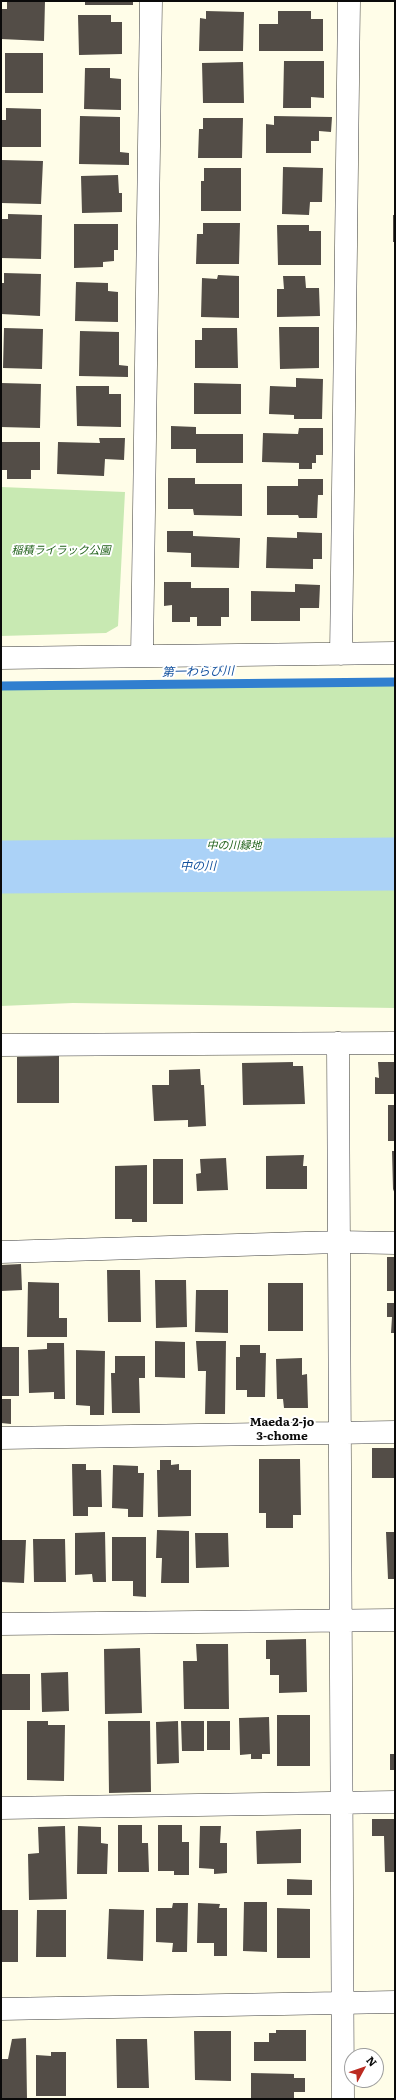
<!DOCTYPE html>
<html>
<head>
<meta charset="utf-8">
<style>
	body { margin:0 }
	#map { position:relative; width:396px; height:2100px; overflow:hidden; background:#fffde8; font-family:Literata,serif }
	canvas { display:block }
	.frame { position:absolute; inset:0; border:2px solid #0a0a0a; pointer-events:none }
	.north { position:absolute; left:344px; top:2048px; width:40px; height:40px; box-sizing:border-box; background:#fff; border:1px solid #9d9d9d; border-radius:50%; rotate:50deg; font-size:11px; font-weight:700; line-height:16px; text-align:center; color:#0a0a0a }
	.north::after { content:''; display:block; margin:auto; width:14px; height:18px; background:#bc2b21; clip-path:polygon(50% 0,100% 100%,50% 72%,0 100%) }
</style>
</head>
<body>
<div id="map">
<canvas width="396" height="2100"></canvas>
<div class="frame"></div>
<div class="north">N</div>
</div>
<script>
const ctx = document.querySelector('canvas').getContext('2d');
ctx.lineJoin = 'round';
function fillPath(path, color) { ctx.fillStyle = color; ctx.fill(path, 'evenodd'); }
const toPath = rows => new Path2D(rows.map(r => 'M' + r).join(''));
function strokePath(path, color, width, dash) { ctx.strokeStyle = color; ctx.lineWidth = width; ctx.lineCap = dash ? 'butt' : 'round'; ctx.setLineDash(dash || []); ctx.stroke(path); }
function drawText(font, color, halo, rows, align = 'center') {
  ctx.font = font + ' Literata,"Noto Sans JP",serif'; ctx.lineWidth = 4; ctx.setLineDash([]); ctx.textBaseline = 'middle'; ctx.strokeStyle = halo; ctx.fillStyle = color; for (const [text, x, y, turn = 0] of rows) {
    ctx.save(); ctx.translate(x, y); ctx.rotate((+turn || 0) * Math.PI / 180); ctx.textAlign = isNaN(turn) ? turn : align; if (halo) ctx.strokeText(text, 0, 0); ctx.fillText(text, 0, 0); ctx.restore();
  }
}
fillPath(toPath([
	[1,487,125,492,118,626,106,633,1,636],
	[395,685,395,1008,73,1003,1,1006,1,688]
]), '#c8e9b2');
strokePath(toPath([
	[1,686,395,682]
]), '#317fcf', 9);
strokePath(toPath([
	[1,867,395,864]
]), '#abd2f7', 53);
fillPath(toPath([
	[7,1,45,1,44,41,1,39,2,9,7,9],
	[85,1,133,1,133,5,85,5],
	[206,11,244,12,243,51,199,51,200,18,206,19],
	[278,11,311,11,311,19,323,19,323,51,259,51,259,24,278,24],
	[78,15,111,15,111,22,122,22,122,54,79,55],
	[5,53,43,53,43,93,5,93],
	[284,61,324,61,324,98,311,97,311,108,283,108],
	[243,62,244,103,203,103,202,63],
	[85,68,110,68,110,78,121,79,121,110,84,109],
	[6,108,41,109,41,147,1,147,1,120,6,120],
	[80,116,120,117,120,152,129,153,129,165,79,164],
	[274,116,332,117,331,132,319,131,319,141,311,141,311,153,266,153,266,124,274,125],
	[203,118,243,118,242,158,198,158,199,129,203,129],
	[1,160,43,161,41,204,1,203],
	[283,167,323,168,322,202,310,202,309,215,282,214],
	[204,168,241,168,241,211,201,211,201,181,204,181],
	[118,175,119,193,122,193,122,212,82,213,81,176],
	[8,214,42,215,41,259,1,258,2,219,8,219],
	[393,215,395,215,395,242,393,242],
	[203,223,240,223,239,264,196,264,197,234,203,234],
	[74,224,118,224,118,250,114,250,114,261,103,262,103,267,74,268],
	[277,225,309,225,309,231,321,231,321,265,278,265],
	[4,273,41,274,40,316,1,314,1,283,4,283],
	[218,275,239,276,239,318,201,317,202,278,217,279],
	[283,276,305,276,306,288,319,288,320,316,277,317,277,289,284,289],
	[76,282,108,283,108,291,118,292,118,322,75,321],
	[279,327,319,327,319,368,280,369],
	[4,328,43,329,42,369,3,368],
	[202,328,237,328,238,368,195,368,195,340,202,340],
	[80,331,119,332,119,365,128,366,128,377,79,376],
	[296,378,323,379,322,419,294,419,294,415,269,414,270,386,296,387],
	[1,383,41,384,40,428,1,427],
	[194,383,241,384,241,414,194,414],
	[76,386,109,386,109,394,121,394,121,427,77,426],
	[171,426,196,427,196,434,243,434,243,463,196,463,196,449,171,449],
	[299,428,323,428,323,455,316,455,316,463,312,463,312,469,299,469,299,463,262,462,263,433,298,434],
	[99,438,125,438,124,460,105,459,104,476,57,474,58,442,100,443],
	[1,442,40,442,40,470,31,470,31,479,7,479,7,470,1,470],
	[168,478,195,478,195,484,242,484,242,516,194,515,193,509,168,509],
	[298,479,323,479,323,495,318,495,317,518,299,518,298,515,267,515,267,486,298,486],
	[167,531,193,531,193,536,240,538,239,568,191,567,191,553,167,552],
	[297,532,322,533,322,559,313,559,313,569,266,568,267,537,297,538],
	[164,582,191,582,191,588,229,588,229,617,221,617,221,626,197,626,197,617,190,617,190,622,172,622,172,605,164,606],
	[295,584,320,585,319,608,300,608,300,621,251,621,251,591,295,592],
	[59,1056,59,1103,17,1103,17,1057],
	[293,1062,293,1066,303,1066,305,1104,243,1105,242,1063],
	[378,1062,395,1062,395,1094,375,1094,375,1077,379,1078],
	[200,1069,201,1085,204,1085,206,1126,188,1127,188,1120,154,1121,152,1085,169,1085,169,1070],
	[388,1105,395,1105,395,1141,388,1141],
	[392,1151,395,1151,395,1194,393,1189],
	[304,1155,303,1166,307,1166,307,1189,266,1189,266,1156],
	[226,1158,228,1190,197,1191,196,1174,201,1173,200,1159],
	[153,1159,183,1159,183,1204,153,1204],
	[147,1165,147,1222,132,1222,132,1219,115,1219,115,1166],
	[387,1257,395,1257,395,1291,387,1291],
	[21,1264,22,1290,1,1291,1,1265],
	[107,1270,140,1270,141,1322,108,1322],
	[155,1280,186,1280,187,1327,156,1328],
	[28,1282,59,1283,59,1318,67,1318,67,1337,27,1337],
	[268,1283,303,1283,303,1331,268,1331],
	[196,1290,228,1290,228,1333,195,1332],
	[387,1303,395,1303,395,1333,391,1333,392,1317,387,1317],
	[155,1341,185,1342,185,1378,155,1377],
	[196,1341,226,1341,225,1414,205,1414,206,1371,198,1371],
	[47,1343,64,1343,65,1399,54,1399,54,1392,29,1393,28,1350,47,1349],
	[240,1345,260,1345,260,1353,266,1353,265,1397,247,1397,247,1390,236,1390,236,1357,240,1357],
	[1,1347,19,1347,19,1396,1,1396],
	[76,1350,105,1351,104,1415,90,1415,90,1406,76,1405],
	[115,1356,145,1356,145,1378,139,1378,140,1413,112,1413,111,1373,115,1373],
	[302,1358,302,1375,307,1374,308,1408,284,1408,283,1399,277,1399,276,1359],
	[1,1399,11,1399,11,1424,1,1423],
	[372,1448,395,1448,395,1478,372,1478],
	[259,1459,300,1459,301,1515,293,1515,293,1528,266,1528,266,1513,259,1513],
	[160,1460,171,1460,171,1465,179,1464,179,1470,191,1470,191,1516,158,1517,157,1470,160,1470],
	[72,1464,86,1464,86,1470,101,1470,102,1507,88,1507,88,1516,73,1516],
	[113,1465,138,1466,138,1473,144,1473,143,1517,128,1517,128,1509,112,1508],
	[157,1530,189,1531,189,1583,161,1583,162,1558,156,1558],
	[105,1532,106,1582,93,1582,92,1574,75,1575,75,1533],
	[386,1532,395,1532,395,1579,388,1579],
	[195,1533,228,1533,229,1567,196,1568],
	[112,1537,146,1537,146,1597,133,1596,133,1581,112,1581],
	[33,1539,65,1539,66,1582,34,1582],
	[1,1540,26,1540,24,1583,1,1582],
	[306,1639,307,1692,279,1693,279,1675,270,1675,270,1659,266,1659,266,1640],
	[196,1644,228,1644,229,1709,184,1709,183,1661,197,1661],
	[140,1648,142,1713,105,1714,104,1649],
	[68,1672,69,1711,42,1712,41,1673],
	[1,1674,30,1674,30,1710,1,1710],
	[277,1715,310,1715,310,1766,277,1766],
	[269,1717,270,1754,262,1754,262,1759,251,1759,251,1754,240,1755,239,1718],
	[27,1721,48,1721,48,1725,65,1725,64,1781,27,1780],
	[108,1721,150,1721,151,1792,109,1793],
	[178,1721,179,1763,157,1764,156,1722],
	[181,1721,204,1721,204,1751,182,1751],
	[207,1721,230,1721,230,1750,207,1750],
	[390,1754,395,1754,395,1770,390,1770],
	[372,1819,395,1819,395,1872,385,1872,384,1836,372,1836],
	[118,1825,142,1825,142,1843,148,1843,149,1872,118,1872],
	[158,1825,182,1825,182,1842,189,1842,189,1875,174,1875,174,1871,158,1871],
	[65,1826,67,1899,29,1900,28,1854,39,1853,38,1827],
	[78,1826,101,1827,101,1843,108,1844,107,1874,77,1874],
	[200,1826,221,1826,220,1843,227,1843,227,1873,214,1874,214,1869,199,1868],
	[301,1829,301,1863,257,1864,256,1831],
	[287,1879,312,1880,312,1895,287,1895],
	[244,1902,267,1902,267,1952,243,1951],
	[173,1903,188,1903,187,1952,172,1952,173,1943,156,1942,156,1908,172,1908],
	[198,1903,220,1904,219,1908,227,1908,227,1956,214,1956,214,1943,197,1943],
	[277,1908,310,1909,310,1958,277,1958],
	[109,1909,144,1910,143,1961,107,1959],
	[1,1910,18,1910,18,1962,1,1962],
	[37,1910,66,1910,66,1957,36,1957],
	[276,2030,306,2030,306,2061,254,2061,254,2042,269,2042,269,2033,276,2033],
	[194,2031,231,2031,231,2081,195,2080],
	[26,2038,27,2099,1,2099,1,2059,8,2059,12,2039],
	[116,2039,147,2039,149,2088,117,2088],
	[51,2052,66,2052,66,2096,36,2096,36,2055,51,2056],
	[251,2073,294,2074,294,2078,305,2078,305,2092,294,2092,294,2099,251,2099]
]), '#534d47');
const street = toPath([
	[341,654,349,1],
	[142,656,151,1],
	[1,658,395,653],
	[338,1043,343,2099],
	[1,1045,395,1043],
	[1,1252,339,1242,395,1243],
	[1,1438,395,1432],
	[1,1624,395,1620],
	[1,1808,395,1802],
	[1,2009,395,2002]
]);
strokePath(street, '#3d3d3d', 23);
strokePath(street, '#fff', 22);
drawText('italic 11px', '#21621b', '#fff', [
	["稲積ライラック公園",61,551],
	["中の川緑地",234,846]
]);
drawText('italic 12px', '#13519d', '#fff', [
	["第一わらび川",198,672,-1],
	["中の川",198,866]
]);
drawText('bold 12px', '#0a0a0a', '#fff', [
	["Maeda 2-jo",282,1422],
	["3-chome",282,1436]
]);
</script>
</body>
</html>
